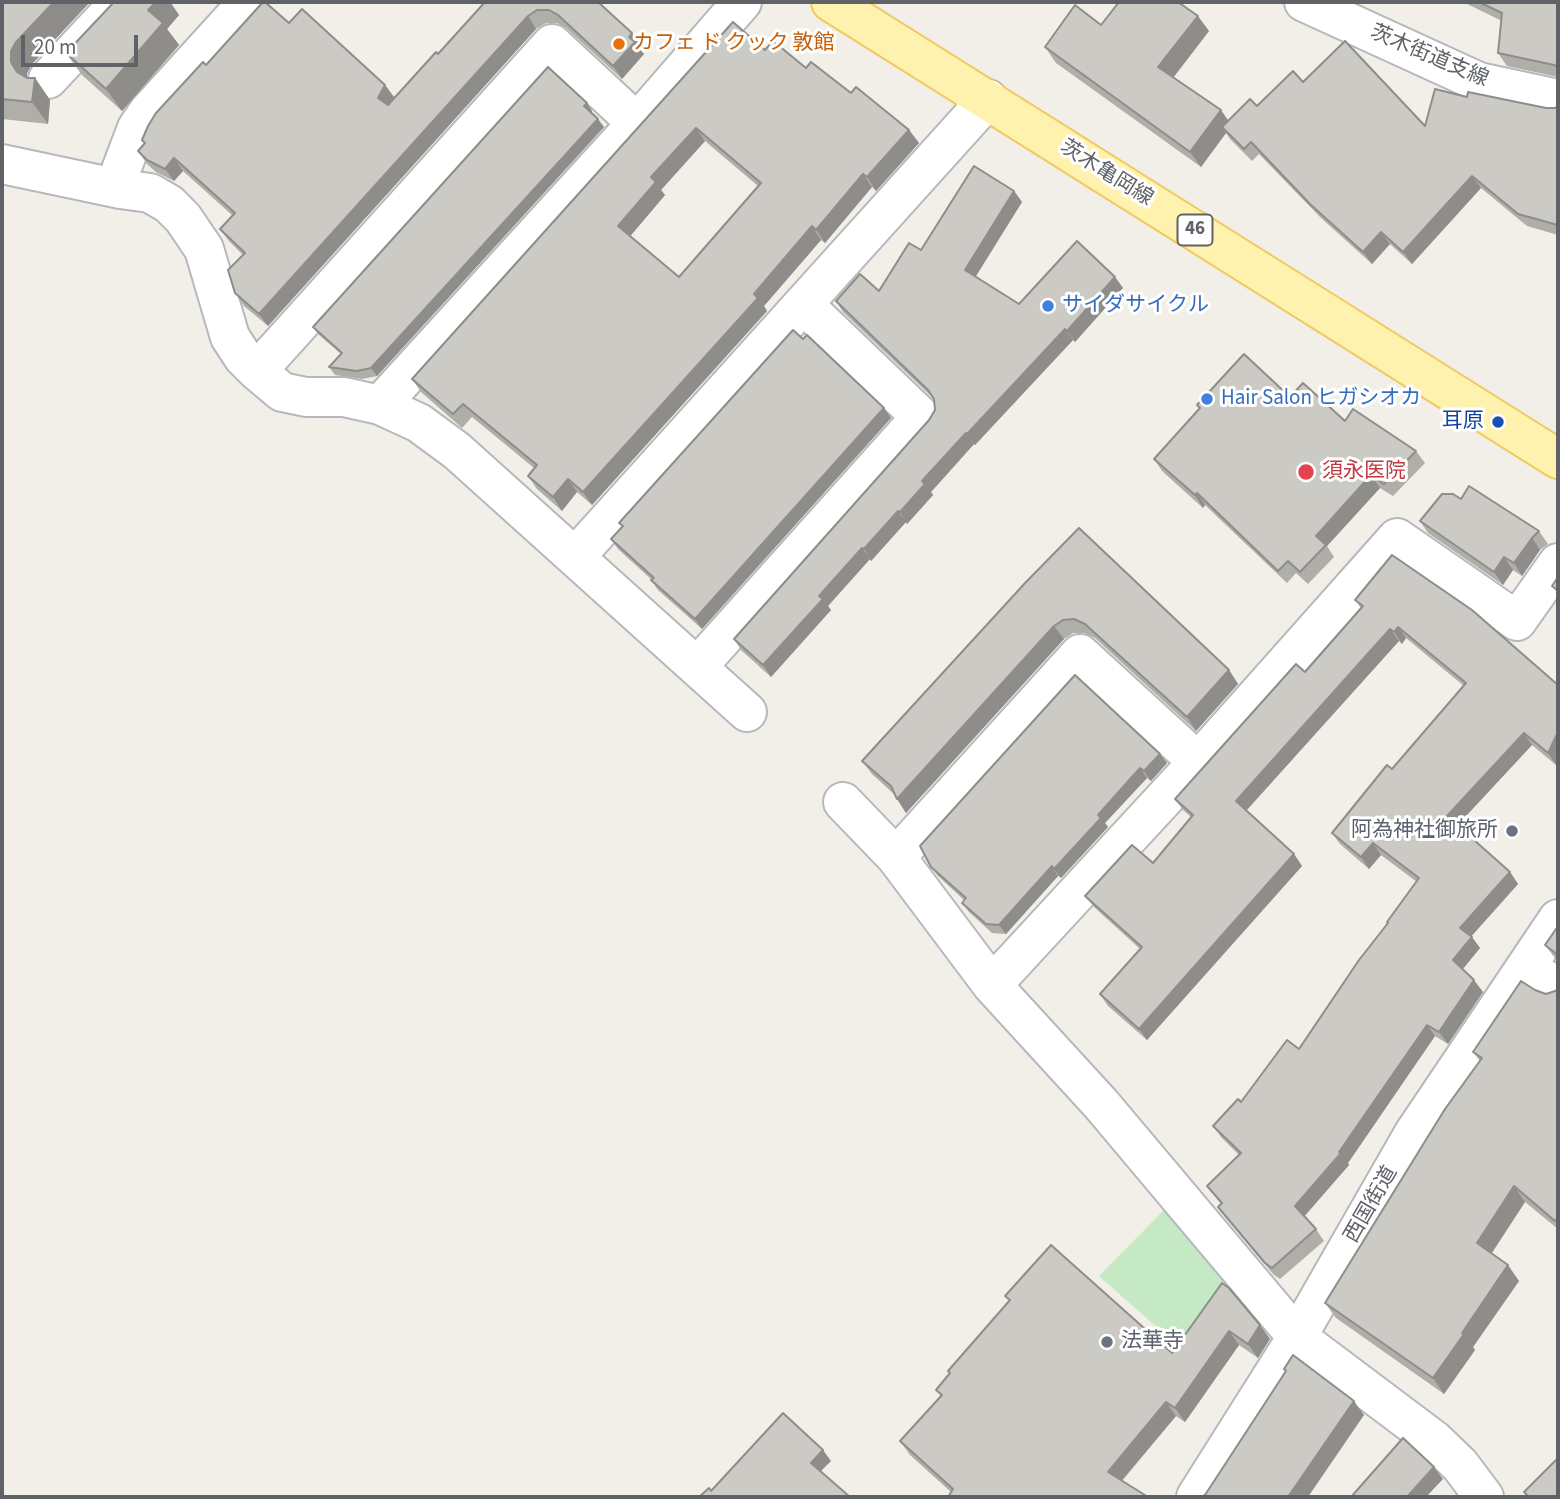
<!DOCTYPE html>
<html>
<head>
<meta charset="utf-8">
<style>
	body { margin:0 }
	#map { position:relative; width:1560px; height:1499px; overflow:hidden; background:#f1efe8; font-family:"Source Sans 3",sans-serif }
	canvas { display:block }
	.frame { position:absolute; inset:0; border:4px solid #5f6368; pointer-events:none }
	.scale { position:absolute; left:21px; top:35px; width:117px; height:32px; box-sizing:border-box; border:4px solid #5f6368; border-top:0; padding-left:9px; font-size:21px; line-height:24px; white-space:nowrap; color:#5f6368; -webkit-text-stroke:5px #fff; paint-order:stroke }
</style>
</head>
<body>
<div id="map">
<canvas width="1560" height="1499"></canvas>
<div class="frame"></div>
<div class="scale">20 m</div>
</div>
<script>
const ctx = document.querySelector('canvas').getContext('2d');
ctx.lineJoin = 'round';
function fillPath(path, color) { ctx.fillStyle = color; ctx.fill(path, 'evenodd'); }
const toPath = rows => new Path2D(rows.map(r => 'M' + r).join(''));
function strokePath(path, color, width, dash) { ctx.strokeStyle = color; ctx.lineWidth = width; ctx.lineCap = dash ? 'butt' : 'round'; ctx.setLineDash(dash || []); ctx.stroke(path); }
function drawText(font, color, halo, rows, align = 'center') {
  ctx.font = font + ' "Source Sans 3","Noto Sans JP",sans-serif'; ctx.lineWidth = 6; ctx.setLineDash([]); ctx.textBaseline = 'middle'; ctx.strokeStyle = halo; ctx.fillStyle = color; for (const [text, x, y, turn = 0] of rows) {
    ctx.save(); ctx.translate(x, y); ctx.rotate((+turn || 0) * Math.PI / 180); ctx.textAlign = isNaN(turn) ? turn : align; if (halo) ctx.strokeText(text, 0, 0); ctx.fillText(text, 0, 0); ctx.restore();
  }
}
fillPath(toPath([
	[1170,1204,1234,1280,1177,1345,1099,1276]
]), '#c5e8c5');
const minor = toPath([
	[1304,2,1479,82,1558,99],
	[48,79,120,2],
	[2,164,120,189,150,193,169,204,183,218,204,249,230,337,243,357,257,371,282,392,306,397,344,397,380,405,419,423,457,451,747,712],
	[120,189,121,170,137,128,148,112,248,2],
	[257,371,552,44,637,123],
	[380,405,637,123,742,2],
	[575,557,988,99],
	[697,667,921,417,803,304],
	[843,802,896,857,992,985,1101,1104,1297,1337,1434,1440,1460,1465,1484,1497],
	[896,857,1080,654,1198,762],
	[1527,967,1558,988],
	[992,985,1198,762,1397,538,1517,621,1558,563],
	[1196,1497,1297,1337,1414,1133,1558,919]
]);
const major = toPath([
	[831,2,1558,459]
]);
strokePath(minor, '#b5b8bc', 42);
strokePath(major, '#f2c960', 42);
strokePath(minor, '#fff', 38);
strokePath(major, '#fff2af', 38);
fillPath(toPath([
	[2,2,90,2,32,64,27,73,27,78,35,78,50,100,48,124,2,119],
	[114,2,170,2,179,15,167,29,179,45,122,111,82,75,66,53],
	[485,2,598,2,632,33,641,45,639,48,644,54,622,79,566,28,557,23,546,23,536,29,268,326,244,306,235,293,243,255,229,241,220,229,233,216,183,171,174,181,156,172,147,164,138,151,206,65,289,23,385,85,394,97,391,102,438,54],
	[1463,2,1558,2,1558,77,1507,66,1498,53,1502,21],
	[1209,31,1173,78,1228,120,1303,82,1425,126,1467,97,1546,108,1555,108,1558,106,1558,235,1527,226,1481,188,1412,264,1390,244,1372,264,1320,217,1259,154,1252,161,1230,139,1226,133,1201,167,1056,63,1045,47],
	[765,50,806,68,851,93,909,130,919,143,876,191,872,187,825,243,821,240,764,306,767,311,592,505,577,492,562,511,537,489,528,476,534,468,472,417,462,428,421,392,412,379],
	[705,141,758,186,679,277,630,236,665,195,661,190],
	[587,103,592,111,591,113,604,127,377,376,362,379,335,375,329,367,341,354,319,335,313,327],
	[1014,191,1022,202,975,277,1019,304,1115,277,1123,288,1075,342,1073,340,975,445,974,444,931,492,933,495,907,524,906,522,871,561,870,559,828,606,831,610,771,677,741,650,734,639,929,420,935,410,934,399,843,312,836,301,879,291,921,250],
	[1290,397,1416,451,1425,463,1393,496,1380,488,1327,546,1334,557,1308,584,1296,573,1287,583,1205,505,1203,508,1162,471,1154,459,1199,408,1197,405],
	[884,408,891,418,702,629,658,590,651,580,652,580,618,549,611,539,622,527,619,523],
	[1461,499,1539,531,1548,544,1540,550,1522,576,1513,570,1503,585,1428,533,1420,521],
	[1026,582,1229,670,1238,684,1196,731,1095,638,1084,633,1073,633,1064,639,906,813,895,795,872,774,862,761],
	[1355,600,1558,685,1558,760,1556,765,1532,745,1457,825,1510,872,1518,884,1471,936,1480,948,1463,969,1483,992,1448,1044,1435,1036,1348,1163,1349,1165,1304,1216,1316,1229,1324,1241,1280,1279,1273,1274,1226,1218,1218,1207,1221,1204,1207,1186,1239,1155,1221,1137,1213,1126,1241,1102,1299,1049,1388,924,1387,922,1417,882,1381,855,1369,869,1340,844,1332,833,1392,769,1464,686,1406,638,1402,644,1399,641,1246,811,1294,854,1302,866,1147,1040,1108,1006,1100,994,1140,949,1094,907,1085,896,1153,863,1191,817,1183,810,1175,799,1305,672,1361,608],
	[1160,754,1167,763,1151,781,1147,778,1105,823,1108,827,1061,878,1058,876,1006,934,992,933,969,912,962,903,964,900,938,876,931,867],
	[1558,926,1558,962,1545,945],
	[1535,990,1546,994,1558,990,1558,1229,1525,1202,1491,1253,1519,1281,1473,1347,1475,1350,1444,1394,1336,1318,1325,1303,1480,1061,1473,1052],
	[1222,1283,1260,1325,1270,1339,1258,1358,1239,1345,1185,1422,1176,1416,1122,1481,951,1492,910,1455,900,1441,941,1396,936,1390,950,1374,948,1371,1009,1301,1005,1296,1172,1353]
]), '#afaea9');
fillPath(toPath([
	[54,2,90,2,32,64,27,73,27,85,17,72,11,62,11,51,16,42],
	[156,2,170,2,179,15,167,29,179,45,122,111,106,89,148,10],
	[528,16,536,29,268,326,259,314],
	[1198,16,1209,31,1169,83,1158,67],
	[632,33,641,45,639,48,644,54,622,79,613,66,629,37],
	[35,78,50,100,48,124,32,102],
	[385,85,394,97,387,110,378,98],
	[587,103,592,111,590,114,584,106],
	[1221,110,1232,126,1222,127,1226,133,1201,167,1190,152],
	[598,119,604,127,377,376,371,368],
	[696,128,705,141,661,190,665,195,627,240,618,226,651,177],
	[909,130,919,143,876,191,867,177],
	[174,158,183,171,174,181,165,169],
	[863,174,872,187,825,243,816,230],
	[1472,176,1481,188,1412,264,1403,252],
	[1014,191,1022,202,973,281,965,270],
	[812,226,821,240,764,306,767,311,592,505,583,492],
	[1381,232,1390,244,1372,264,1363,252],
	[1115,277,1123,288,1075,342,1067,331],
	[1065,329,1073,340,975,445,967,434],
	[884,408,891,418,702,629,695,619],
	[966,433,974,444,931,492,933,495,907,524,900,512,922,481],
	[1371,475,1380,488,1327,546,1316,536],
	[568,479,577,492,562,511,553,497],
	[1197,493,1205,505,1203,508,1195,495],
	[898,511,906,522,871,561,864,549],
	[1532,538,1540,550,1522,576,1514,563],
	[862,548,870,559,828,606,831,610,771,677,763,665,819,596],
	[1504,557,1513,570,1503,585,1494,572],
	[1054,626,1064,639,906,813,897,799],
	[1398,627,1406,638,1402,644,1394,632],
	[1390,629,1399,641,1244,813,1236,801],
	[1229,670,1238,684,1196,731,1187,717],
	[1558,732,1558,760,1556,765,1548,753],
	[1524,733,1532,745,1455,828,1447,816],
	[1160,754,1167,763,1151,781,1144,771],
	[1140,768,1147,778,1105,823,1108,827,1061,878,1054,869,1098,815],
	[1373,843,1381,855,1369,869,1361,857],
	[1294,854,1302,866,1147,1040,1139,1029],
	[1052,866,1058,876,1006,934,999,925],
	[1510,872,1518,884,1469,939,1460,928],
	[1472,937,1480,948,1461,971,1453,960],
	[1474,980,1483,992,1448,1044,1439,1032],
	[1427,1025,1435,1036,1348,1163,1349,1165,1303,1218,1295,1206,1339,1152],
	[1514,1186,1525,1202,1488,1259,1477,1243],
	[1508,1265,1519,1281,1473,1347,1475,1350,1444,1394,1433,1378,1462,1333],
	[1260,1325,1270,1339,1258,1358,1248,1344],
	[1229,1331,1239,1345,1185,1422,1175,1408],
	[1354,1401,1364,1415,1308,1497,1288,1497],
	[1166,1402,1176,1416,1117,1486,1108,1472],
	[823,1450,831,1461,818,1474,811,1463],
	[1434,1467,1443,1479,1426,1497,1407,1497]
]), '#8f8d8a');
const building = toPath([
	[2,2,54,2,16,42,11,51,11,62,17,72,27,78,35,78,32,102,2,99,2,2],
	[114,2,156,2,148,10,163,23,106,89,66,53,114,2],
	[263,2,265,2,289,23,302,9,385,85,378,98,388,105,436,52,438,54,485,2,598,2,632,33,629,37,635,42,613,66,558,15,549,10,537,10,528,16,259,314,235,293,228,270,245,253,220,229,235,213,174,158,165,169,147,160,138,151,145,143,142,140,148,126,156,113,203,62,206,65,263,2],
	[1119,2,1178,2,1198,16,1158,67,1221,110,1190,152,1045,47,1075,5,1101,25,1119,2],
	[1479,2,1558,2,1558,67,1554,65,1498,53,1502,13,1479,2],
	[733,22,765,50,773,41,806,68,811,62,851,93,856,87,909,130,867,177,863,174,816,230,812,226,754,294,758,298,583,492,568,479,553,497,528,476,537,465,463,404,453,414,412,379,733,22],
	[696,128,761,183,679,277,618,226,656,182,651,177,696,128],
	[1345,41,1425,126,1435,89,1467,97,1468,92,1546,108,1555,108,1558,106,1558,225,1518,214,1472,176,1403,252,1381,232,1363,252,1311,205,1251,142,1244,149,1222,127,1250,99,1257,106,1293,71,1303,82,1345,41],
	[548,67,587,103,584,106,598,119,371,368,357,371,329,367,342,353,313,327,548,67],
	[974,166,1014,191,965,270,1019,304,1077,241,1115,277,1067,331,1065,329,967,434,966,433,922,481,925,484,900,512,898,511,864,549,862,548,819,596,823,599,763,665,734,639,929,420,935,410,934,399,928,390,836,301,860,274,879,291,909,243,921,250,974,166],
	[793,330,803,339,807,335,884,408,695,619,651,580,654,578,611,539,623,526,619,523,793,330],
	[1244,354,1290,397,1303,383,1345,421,1353,409,1416,451,1384,484,1371,475,1316,536,1326,545,1300,572,1288,561,1278,571,1197,493,1195,495,1154,459,1200,408,1197,405,1244,354],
	[1469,486,1539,531,1532,538,1514,563,1504,557,1494,572,1420,521,1442,494,1453,494,1461,499,1469,486],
	[1079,528,1229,670,1187,717,1085,624,1074,619,1063,620,1054,626,897,799,891,786,862,761,1026,582,1079,528],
	[1392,555,1472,610,1558,685,1558,732,1548,753,1524,733,1447,816,1510,872,1460,928,1472,937,1453,960,1474,980,1439,1032,1427,1025,1339,1152,1341,1153,1295,1206,1316,1229,1272,1268,1265,1263,1218,1207,1222,1203,1207,1186,1241,1153,1213,1126,1238,1099,1241,1102,1287,1040,1299,1049,1359,960,1388,923,1387,922,1419,878,1373,843,1361,857,1332,833,1387,765,1392,769,1466,683,1398,627,1394,632,1390,629,1236,801,1294,854,1139,1029,1100,994,1142,947,1085,896,1132,845,1153,863,1193,815,1175,799,1296,664,1305,672,1363,606,1355,600,1392,555],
	[1558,577,1558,591,1552,586,1558,577],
	[1075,675,1160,754,1144,771,1140,768,1098,815,1101,818,1054,869,1052,866,999,925,986,924,962,903,966,898,931,867,920,846,1075,675],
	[1558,926,1558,955,1545,945,1558,926],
	[1521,981,1535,990,1546,994,1558,990,1558,1217,1555,1221,1514,1186,1477,1243,1508,1265,1462,1333,1464,1334,1433,1378,1325,1303,1445,1109,1482,1058,1473,1052,1521,981],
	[1051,1245,1172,1353,1222,1283,1229,1288,1260,1325,1248,1344,1229,1331,1175,1408,1166,1402,1108,1472,1148,1497,948,1497,953,1489,900,1441,942,1395,936,1390,950,1373,948,1371,1010,1300,1005,1296,1051,1245],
	[1293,1355,1354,1401,1288,1497,1201,1497,1205,1495,1286,1371,1284,1369,1293,1355],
	[783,1413,823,1450,811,1463,850,1497,699,1497,709,1488,711,1491,783,1413],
	[1403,1438,1434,1467,1407,1497,1351,1497,1403,1438],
	[1558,1458,1558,1497,1529,1497,1524,1492,1558,1458]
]);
fillPath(building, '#cccac5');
strokePath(building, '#8f8d8a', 2);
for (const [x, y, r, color] of [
	[619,44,7,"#e8710a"],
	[1048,306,7,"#3f7fe0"],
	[1207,399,7,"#3f7fe0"],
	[1498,422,7,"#1a4fb4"],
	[1306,472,9,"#e0444e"],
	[1512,831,7,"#6b7280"],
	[1107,1342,7,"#6b7280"]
]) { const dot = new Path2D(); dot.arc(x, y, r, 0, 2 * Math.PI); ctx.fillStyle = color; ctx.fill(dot); strokePath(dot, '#fff', 2.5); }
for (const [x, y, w] of [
	[1195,230,35]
]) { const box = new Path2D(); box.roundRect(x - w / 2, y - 15.5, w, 31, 5); ctx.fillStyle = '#fff'; ctx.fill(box); strokePath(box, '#5f6368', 2); }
drawText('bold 19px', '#5f6368', null, [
	["46",1195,230]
]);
drawText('21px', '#c56008', '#fff', [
	["カフェ ド クック 敦館",633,44]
], 'left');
drawText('21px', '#5f6368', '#fff', [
	["茨木街道支線",1429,57,23],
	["茨木亀岡線",1106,174,32],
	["西国街道",1372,1205,-60]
]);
drawText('21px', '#366cbe', '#fff', [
	["サイダサイクル",1062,306],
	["Hair Salon ヒガシオカ",1221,399]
], 'left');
drawText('21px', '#164399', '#fff', [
	["耳原",1484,422]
], 'right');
drawText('21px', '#be3a42', '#fff', [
	["須永医院",1322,472]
], 'left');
drawText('21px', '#5b616d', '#fff', [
	["阿為神社御旅所",1498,831],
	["法華寺",1121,1342,"left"]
], 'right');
</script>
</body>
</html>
